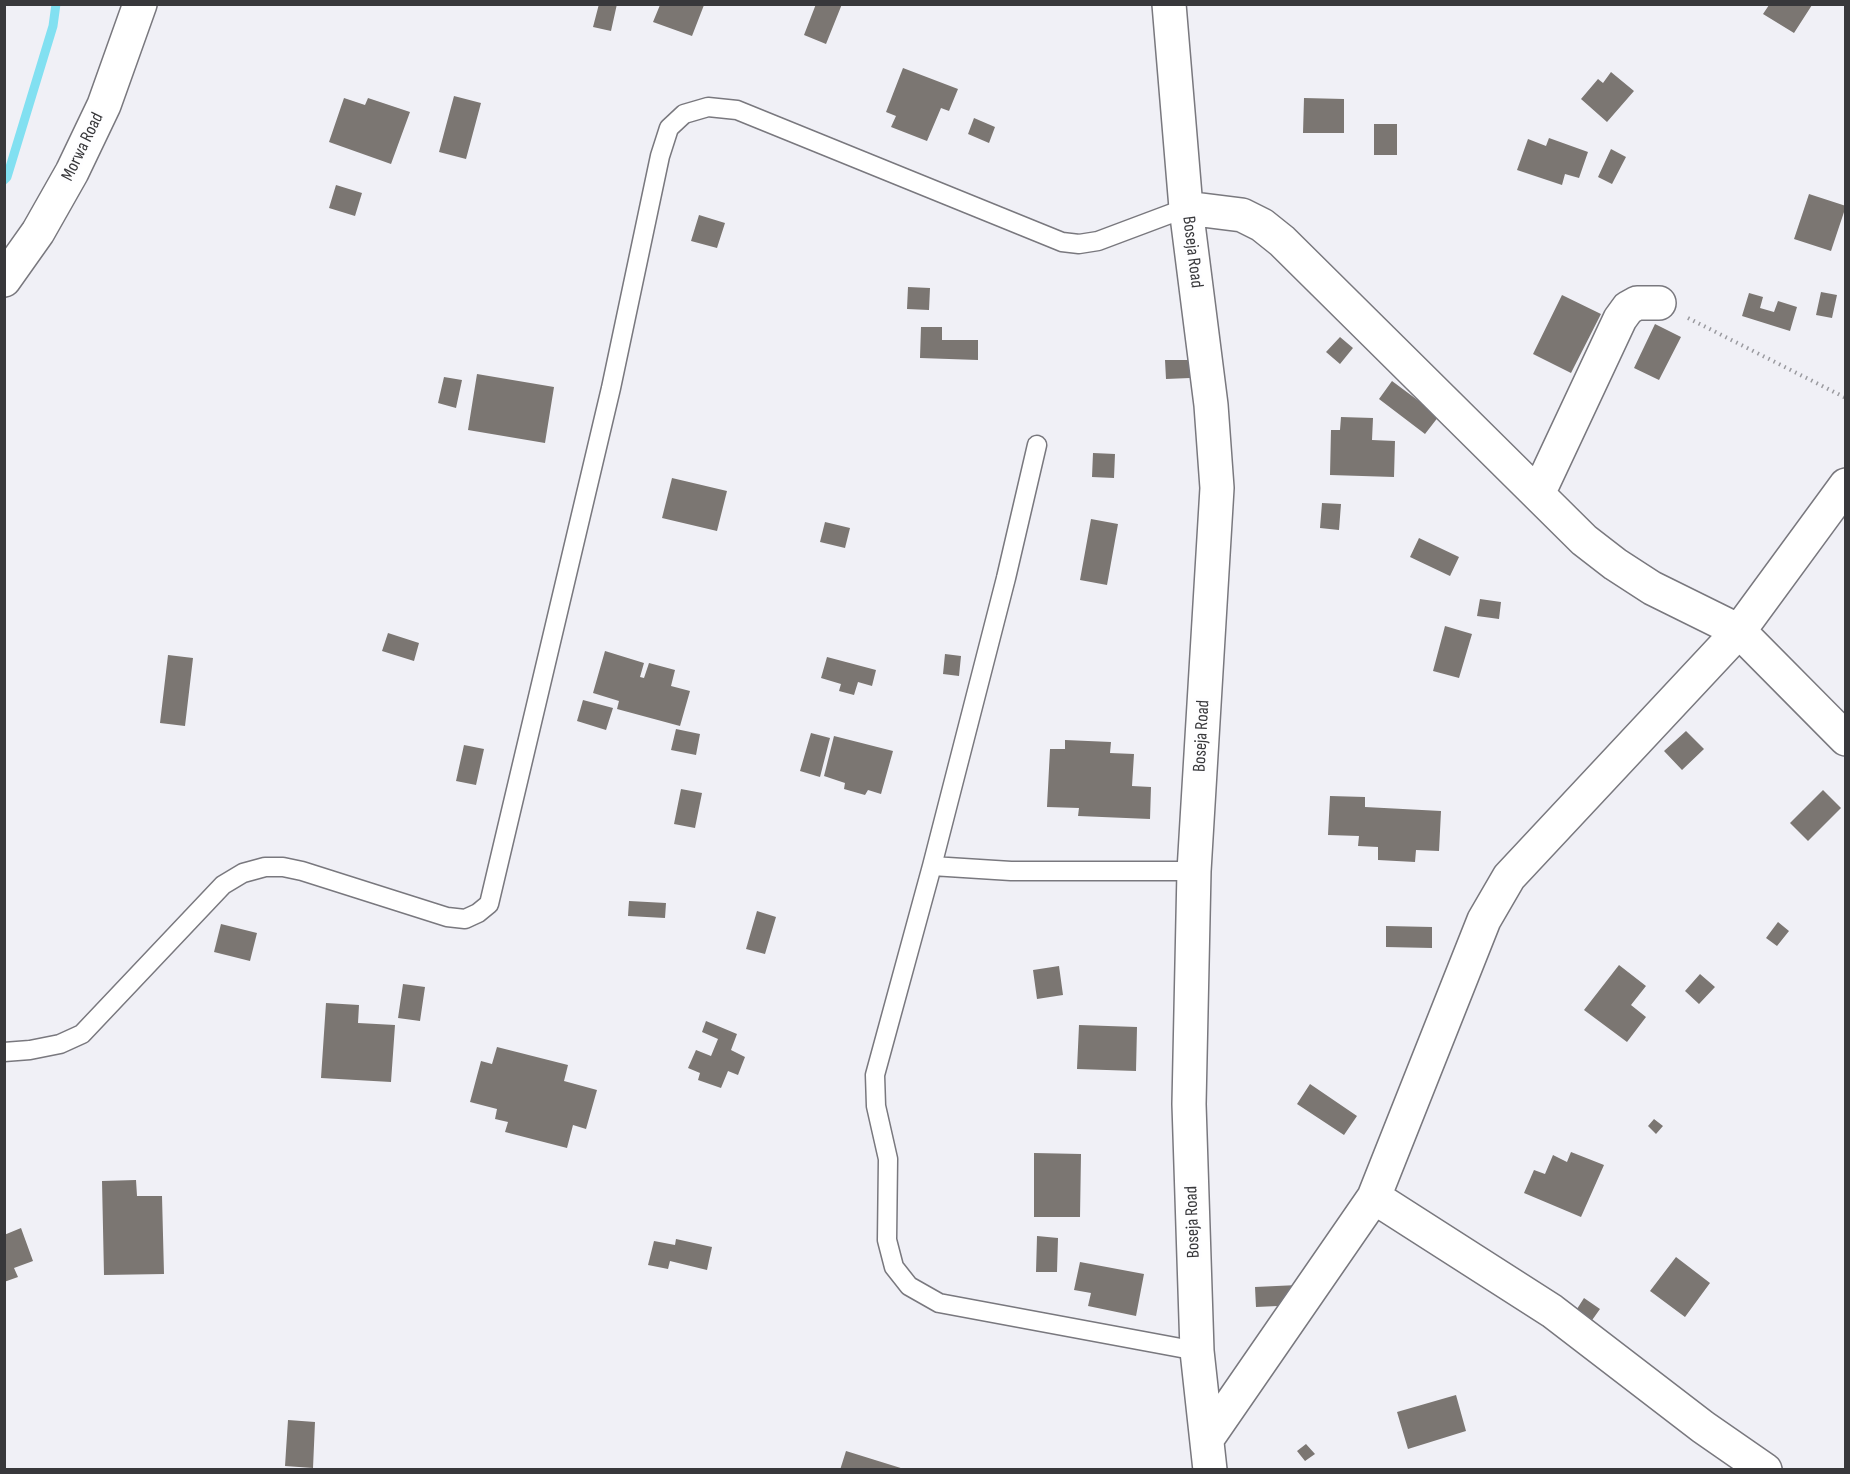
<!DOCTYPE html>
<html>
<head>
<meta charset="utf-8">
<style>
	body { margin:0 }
	#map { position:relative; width:1850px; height:1474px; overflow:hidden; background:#f0f0f6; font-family:"Sofia Sans Condensed",sans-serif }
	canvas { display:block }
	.frame { position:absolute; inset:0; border:6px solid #38383b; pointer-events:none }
</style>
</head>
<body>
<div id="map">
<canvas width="1850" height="1474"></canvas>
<div class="frame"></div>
</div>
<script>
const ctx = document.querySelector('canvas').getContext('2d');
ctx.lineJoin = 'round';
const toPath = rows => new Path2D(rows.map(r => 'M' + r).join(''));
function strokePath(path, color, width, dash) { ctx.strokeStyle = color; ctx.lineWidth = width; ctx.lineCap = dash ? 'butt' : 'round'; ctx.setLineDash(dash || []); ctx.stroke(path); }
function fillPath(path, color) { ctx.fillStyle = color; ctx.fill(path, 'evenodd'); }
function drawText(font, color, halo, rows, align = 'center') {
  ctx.font = font + ' "Sofia Sans Condensed",sans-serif'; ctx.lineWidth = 6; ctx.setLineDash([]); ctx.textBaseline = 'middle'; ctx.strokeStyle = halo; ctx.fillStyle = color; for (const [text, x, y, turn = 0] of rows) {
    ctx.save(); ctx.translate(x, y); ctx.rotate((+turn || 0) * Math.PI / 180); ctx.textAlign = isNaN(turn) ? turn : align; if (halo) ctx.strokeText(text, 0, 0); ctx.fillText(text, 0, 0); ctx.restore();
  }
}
strokePath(toPath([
	[4,180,7,177,53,26,56,4]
]), '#82e0f1', 9);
fillPath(toPath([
	[599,4,617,4,611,31,593,27],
	[816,4,842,4,826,44,804,35],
	[660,5,704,5,692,36,653,22],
	[1769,5,1812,5,1794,33,1763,14],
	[903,68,958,89,949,111,941,108,927,141,891,127,896,116,886,112],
	[1611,72,1634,91,1607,122,1581,99,1598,79,1603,83],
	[454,96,481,103,466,159,439,152],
	[344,98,365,105,368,98,410,112,391,164,329,142],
	[1304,98,1344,99,1344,133,1303,133],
	[974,118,995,127,989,143,968,134],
	[1374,124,1397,124,1397,155,1374,155],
	[1549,138,1588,152,1579,178,1565,174,1562,185,1517,170,1528,139,1546,146],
	[1611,149,1626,157,1612,184,1598,177],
	[336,185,362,193,355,216,329,208],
	[1809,194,1846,206,1831,251,1794,239],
	[699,215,725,223,717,248,691,241],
	[908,287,930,288,929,310,907,309],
	[1821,292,1837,295,1832,318,1816,315],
	[1749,293,1763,297,1760,308,1774,312,1778,301,1797,307,1790,331,1742,316],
	[1562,295,1601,314,1571,373,1533,354],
	[1655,324,1681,337,1659,380,1634,368],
	[921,327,942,327,942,340,978,340,978,360,920,358],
	[1340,337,1353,348,1340,364,1326,352],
	[1165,360,1189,360,1190,378,1166,379],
	[477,374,554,387,545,443,468,430],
	[444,377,462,380,456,408,438,403],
	[1392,381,1439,416,1425,434,1379,399],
	[1341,417,1373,418,1372,440,1395,441,1394,477,1330,475,1331,430,1340,430],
	[1093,453,1115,454,1114,478,1092,477],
	[672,478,727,491,717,531,662,518],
	[1322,503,1341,504,1339,530,1320,528],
	[1091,519,1118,524,1107,585,1080,580],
	[825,522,850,528,845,548,820,542],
	[1419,538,1459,557,1450,576,1410,557],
	[1480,599,1501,602,1499,619,1477,616],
	[1445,626,1472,634,1459,678,1433,671],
	[388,633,419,643,414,661,382,651],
	[605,651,644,663,640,677,644,678,649,663,675,670,671,686,690,691,680,726,617,709,619,701,593,693],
	[945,654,961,656,959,676,943,674],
	[168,655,193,658,185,726,160,723],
	[827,657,876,670,872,686,858,682,854,695,839,691,841,684,821,678],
	[583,700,613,708,606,730,577,721],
	[676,729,700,734,696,755,671,750],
	[1686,731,1704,749,1682,770,1664,751],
	[811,733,830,738,820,777,800,771],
	[834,736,893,751,881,794,868,790,865,795,844,789,845,783,824,776],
	[1065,740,1111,742,1110,753,1134,754,1132,786,1151,787,1150,819,1078,816,1079,808,1047,807,1050,749,1065,749],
	[464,745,484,749,476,785,456,781],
	[681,789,702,793,695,828,674,824],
	[1823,790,1841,808,1808,841,1790,823],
	[1330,796,1365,797,1365,807,1441,811,1439,851,1416,850,1415,862,1378,860,1378,847,1358,846,1359,836,1328,835],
	[629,901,666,903,665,918,628,916],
	[757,911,776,917,765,954,746,949],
	[1778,922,1789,931,1777,946,1766,938],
	[221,924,257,933,250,961,214,952],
	[1386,926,1432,927,1432,948,1386,947],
	[1619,965,1646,986,1631,1005,1646,1017,1627,1042,1584,1010],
	[1059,966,1063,995,1037,999,1033,970],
	[1700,974,1715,987,1699,1004,1685,991],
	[403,984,425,987,420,1021,398,1018],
	[326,1003,359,1005,358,1023,395,1025,391,1082,321,1078],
	[706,1021,737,1034,731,1050,745,1057,738,1075,728,1071,721,1088,698,1080,700,1073,688,1068,696,1050,711,1056,718,1039,702,1032],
	[1079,1025,1137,1027,1136,1071,1077,1069],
	[497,1047,568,1065,564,1081,597,1090,586,1129,573,1125,567,1148,505,1132,508,1122,495,1119,497,1109,470,1102,481,1061,492,1064],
	[1310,1084,1357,1116,1344,1135,1297,1104],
	[1654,1119,1663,1126,1656,1134,1648,1126],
	[1571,1152,1604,1165,1581,1217,1524,1193,1534,1170,1545,1174,1553,1155,1567,1162],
	[1034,1153,1081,1154,1080,1217,1034,1217],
	[136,1180,137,1196,162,1196,164,1274,104,1275,102,1181],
	[21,1228,33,1261,14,1268,18,1277,4,1282,4,1235],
	[1037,1236,1058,1238,1057,1272,1036,1272],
	[676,1239,712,1247,707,1270,670,1261,668,1269,648,1265,654,1241,675,1245],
	[1676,1257,1710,1283,1685,1317,1650,1291],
	[1080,1262,1144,1274,1136,1316,1088,1306,1091,1293,1074,1290],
	[1298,1285,1299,1305,1256,1307,1255,1287],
	[1584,1298,1600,1309,1590,1323,1575,1312],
	[1456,1395,1466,1431,1408,1449,1397,1412],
	[288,1420,315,1422,313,1468,285,1466],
	[1306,1444,1315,1454,1305,1461,1297,1451],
	[846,1451,904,1469,904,1470,840,1470]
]), '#7b7672');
const lane = toPath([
	[1037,445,1006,578,932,866,875,1075,876,1106,888,1159,887,1240,894,1267,909,1286,939,1303,1197,1351],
	[932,866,1011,871,1194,871],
	[4,1052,30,1050,60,1044,82,1034,223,885,243,873,265,867,283,867,302,871,447,917,465,919,478,913,489,904,611,388,660,156,669,128,684,114,708,107,737,110,1062,242,1079,244,1098,241,1186,208]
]);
const street = toPath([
	[1169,4,1186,208,1211,405,1217,488,1194,871,1189,1104,1197,1351,1210,1470],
	[1186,208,1242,215,1262,225,1282,241,1584,540,1615,564,1652,588,1739,631,1846,739],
	[1538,494,1620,319,1628,308,1637,303,1659,303],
	[1374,1197,1552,1311,1703,1427,1765,1470],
	[1207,1439,1374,1197,1484,920,1509,877,1739,631,1846,485]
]);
const secondary = toPath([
	[4,280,38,232,72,172,104,105,140,4]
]);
strokePath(lane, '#79787e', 21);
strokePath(street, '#79787e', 36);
strokePath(secondary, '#79787e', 36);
strokePath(toPath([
	[1688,318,1846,398]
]), '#9a9a9f', 4, [1.5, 4.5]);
strokePath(lane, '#fff', 18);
strokePath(street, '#fff', 33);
strokePath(secondary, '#fff', 33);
drawText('18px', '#38383b', '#fefeff', [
	["Morwa Road",83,147,-64],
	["Boseja Road",1192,252,83],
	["Boseja Road",1202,736,-87],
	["Boseja Road",1193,1222,-92]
]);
</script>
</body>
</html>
